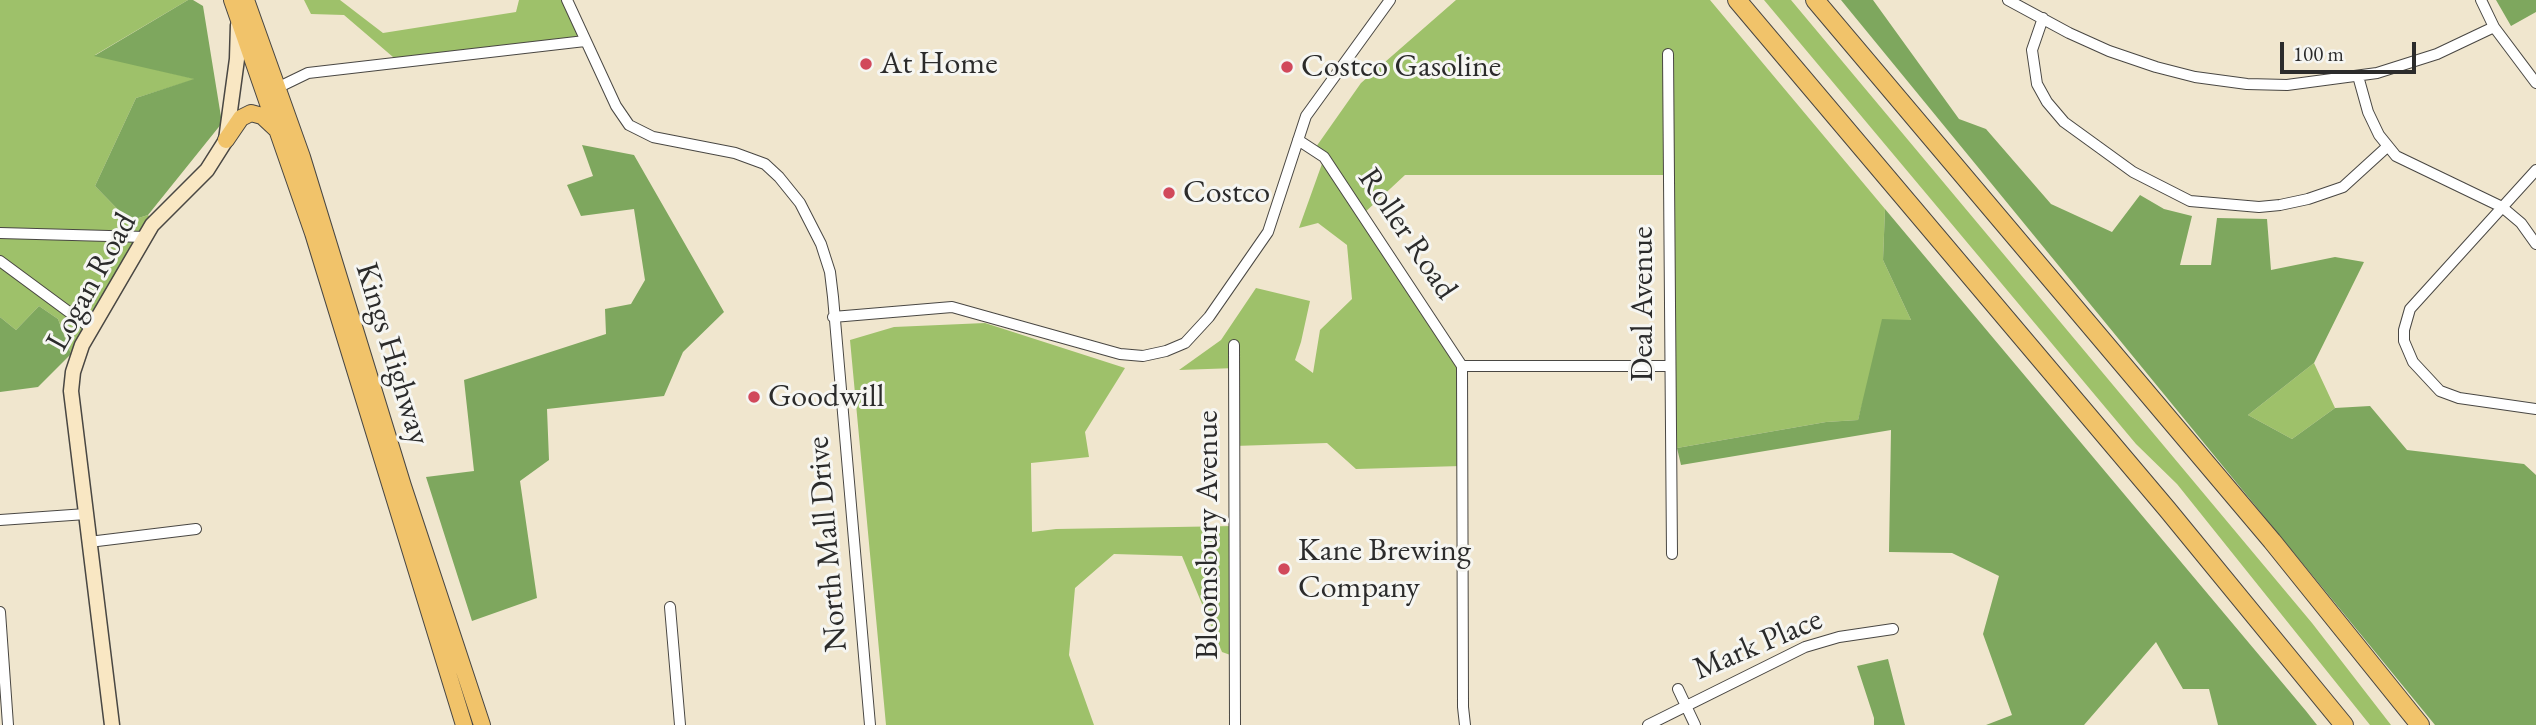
<!DOCTYPE html>
<html>
<head>
<meta charset="utf-8">
<style>
	body { margin:0 }
	#map { position:relative; width:2536px; height:725px; overflow:hidden; background:#f0e6ce; font-family:"EB Garamond",serif }
	canvas { display:block }
	.scale { position:absolute; left:2280px; top:42px; width:136px; height:32px; box-sizing:border-box; border:4px solid #2b2b2b; border-top:0; padding-left:9px; font-size:21px; line-height:24px; white-space:nowrap; color:#2b2b2b; -webkit-text-stroke:5px #f6f6f2; paint-order:stroke }
</style>
</head>
<body>
<div id="map">
<canvas width="2536" height="725"></canvas>
<div class="scale">100 m</div>
</div>
<script>
const ctx = document.querySelector('canvas').getContext('2d');
ctx.lineJoin = 'round';
function fillPath(path, color) { ctx.fillStyle = color; ctx.fill(path, 'evenodd'); }
const toPath = rows => new Path2D(rows.map(r => 'M' + r).join(''));
function strokePath(path, color, width, dash) { ctx.strokeStyle = color; ctx.lineWidth = width; ctx.lineCap = dash ? 'butt' : 'round'; ctx.setLineDash(dash || []); ctx.stroke(path); }
function drawText(font, color, halo, rows, align = 'center') {
  ctx.font = font + ' "EB Garamond",serif'; ctx.lineWidth = 6; ctx.setLineDash([]); ctx.textBaseline = 'middle'; ctx.strokeStyle = halo; ctx.fillStyle = color; for (const [text, x, y, turn = 0] of rows) {
    ctx.save(); ctx.translate(x, y); ctx.rotate((+turn || 0) * Math.PI / 180); ctx.textAlign = isNaN(turn) ? turn : align; if (halo) ctx.strokeText(text, 0, 0); ctx.fillText(text, 0, 0); ctx.restore();
  }
}
fillPath(toPath([
	[0,0,188,0,95,55,196,79,136,98,95,186,129,221,148,215,155,223,71,354,58,319,39,306,16,330,0,317],
	[304,0,340,0,383,33,516,12,519,0,569,0,588,42,400,63,344,15,311,14],
	[1456,0,1710,0,1885,209,1883,260,1911,320,1870,376,1858,420,1826,422,1677,448,1663,175,1405,175,1363,214,1456,359,1461,466,1356,469,1327,443,1234,446,1236,368,1179,370,1221,340,1256,288,1310,301,1301,342,1295,360,1313,373,1320,330,1352,299,1347,245,1318,223,1299,228,1323,161,1316,147,1361,83],
	[1764,0,1791,0,2312,623,2391,725,2370,725,2177,484,2136,444],
	[985,323,1125,368,1085,432,1089,457,1031,463,1032,532,1056,529,1235,526,1236,657,1222,652,1182,556,1114,554,1075,588,1069,655,1094,725,886,725,850,340,894,327],
	[2314,363,2335,408,2292,439,2248,415]
]), '#9ec16a');
fillPath(toPath([
	[188,0,193,0,203,6,222,123,148,215,129,221,95,186,136,98,194,79,94,56],
	[1841,0,1873,0,1959,119,1986,129,2051,204,2112,232,2140,195,2164,209,2192,216,2180,265,2211,265,2217,218,2267,219,2271,270,2335,257,2364,262,2314,363,2248,415,2292,439,2335,408,2370,406,2407,450,2524,464,2536,475,2536,725,2435,725],
	[2496,0,2536,0,2536,12,2511,26],
	[582,145,634,155,724,312,683,352,664,396,547,409,549,460,520,481,537,598,472,621,426,477,474,471,464,380,606,334,605,309,631,304,645,280,634,209,581,216,567,185,593,176],
	[1885,209,2306,711,2317,725,2218,725,2209,689,2183,689,2156,642,2084,725,1986,725,2012,715,1983,634,1999,576,1952,553,1889,552,1891,430,1681,465,1677,448,1826,422,1858,420,1882,319,1911,320,1883,260],
	[39,306,58,319,71,354,38,387,0,392,0,317,16,330],
	[1888,659,1905,725,1874,725,1874,718,1857,666]
]), '#7ea75e');
const street = toPath([
	[567,0,616,106,629,125,653,137,735,153,765,164,779,177,800,203,821,244,830,272,833,297,870,725],
	[2008,0,2069,33,2109,51,2156,67,2195,77,2247,84,2287,85,2377,73,2437,54,2494,27],
	[2481,0,2494,27,2536,83],
	[2043,18,2032,50,2037,84,2047,102,2064,122,2133,172,2190,201,2259,207,2280,205,2308,199,2343,187,2388,146],
	[1668,54,1672,554],
	[2358,76,2368,112,2379,135,2396,156,2502,207,2521,223,2536,244],
	[275,89,308,73,585,41],
	[1298,140,1324,157,1462,366],
	[2536,170,2410,309,2404,330,2404,341,2413,362,2440,391,2459,398,2536,409],
	[0,233,145,237],
	[0,261,92,329],
	[833,317,952,307,1120,354,1143,356,1166,351,1185,343,1209,317,1268,232,1306,116,1390,0],
	[1234,345,1235,725],
	[1462,366,1463,707,1465,725],
	[1462,366,1669,366],
	[0,520,86,514],
	[89,542,196,529],
	[670,607,680,725],
	[0,612,8,725],
	[1678,689,1695,725],
	[1648,725,1805,647,1839,637,1893,629]
]);
const secondary = toPath([
	[112,725,71,391,73,372,82,345,152,225,207,170,226,140,237,59,238,25]
]);
const primary = toPath([
	[232,0,313,233,464,725],
	[246,0,302,157,403,486,482,725],
	[226,140,241,118,251,113,262,116,277,130]
]);
const highway = toPath([
	[1737,0,2167,509,2344,725],
	[1815,0,2272,541,2420,725]
]);
strokePath(street, '#494743', 12);
strokePath(secondary, '#494743', 17);
strokePath(primary, '#494743', 18);
strokePath(highway, '#494743', 20);
strokePath(street, '#fff', 10);
strokePath(secondary, '#f9e7c3', 14);
strokePath(primary, '#f1c36a', 16);
strokePath(highway, '#f1c36a', 18);
for (const [x, y, r, color] of [
	[866,64,7,"#d1495b"],
	[1287,67,7,"#d1495b"],
	[1169,193,7,"#d1495b"],
	[754,397,7,"#d1495b"],
	[1284,569,7,"#d1495b"]
]) { const dot = new Path2D(); dot.arc(x, y, r, 0, 2 * Math.PI); ctx.fillStyle = color; ctx.fill(dot); strokePath(dot, '#f6f6f2', 2.5); }
drawText('32px', '#2b2b2b', '#f6f6f2', [
	["At Home",880,64],
	["Costco Gasoline",1301,67],
	["Costco",1183,193],
	["Goodwill",768,397],
	["Kane Brewing",1298,551],
	["Company",1298,588]
], 'left');
drawText('32px', '#2b2b2b', '#f6f6f2', [
	["Roller Road",1407,234,56],
	["Logan Road",92,282,-61],
	["Deal Avenue",1643,304,-90],
	["Kings Highway",392,354,73],
	["Bloomsbury Avenue",1208,535,-90],
	["North Mall Drive",828,544,-95],
	["Mark Place",1758,645,-23]
]);
</script>
</body>
</html>
